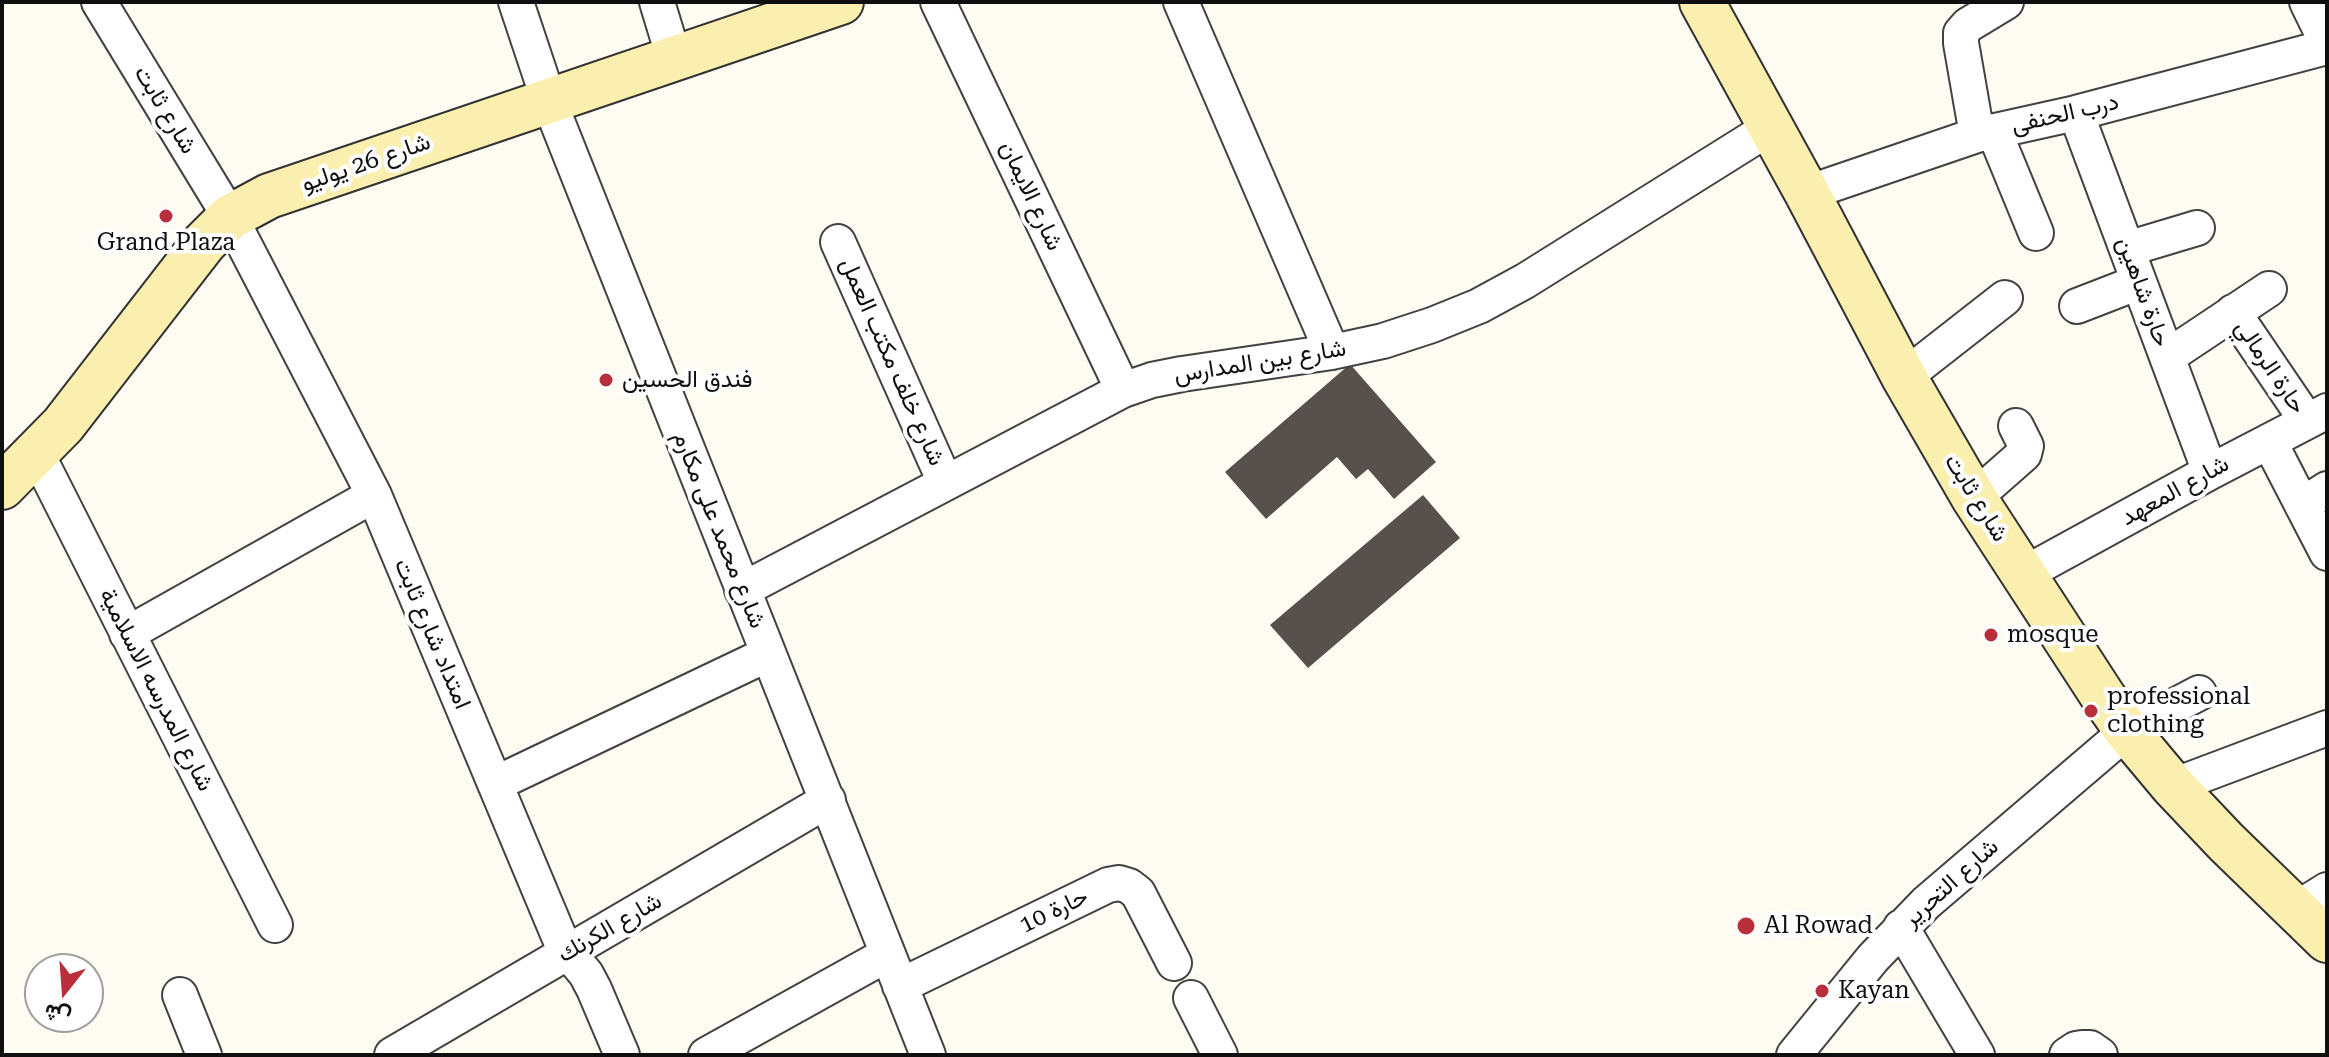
<!DOCTYPE html>
<html>
<head>
<meta charset="utf-8">
<style>
	body { margin:0 }
	#map { position:relative; width:2329px; height:1057px; overflow:hidden; background:#fefbf2; font-family:"Roboto Serif",Vazirmatn,serif }
	canvas { display:block }
	.frame { position:absolute; inset:0; border:4px solid #0f0f0f; pointer-events:none }
	.north { position:absolute; left:24px; top:953px; width:80px; height:80px; box-sizing:border-box; background:#fff; border:2px solid #9f9f9f; border-radius:50%; rotate:197deg; font-size:22px; font-weight:700; line-height:32px; text-align:center; color:#0f0f0f }
	.north::after { content:''; display:block; margin:auto; width:28px; height:36px; background:#b82e3b; clip-path:polygon(50% 0,100% 100%,50% 72%,0 100%) }
</style>
</head>
<body>
<div id="map">
<canvas width="2329" height="1057"></canvas>
<div class="frame"></div>
<div class="north">ش</div>
</div>
<script>
const ctx = document.querySelector('canvas').getContext('2d');
ctx.lineJoin = 'round';
function fillPath(path, color) { ctx.fillStyle = color; ctx.fill(path, 'evenodd'); }
const toPath = rows => new Path2D(rows.map(r => 'M' + r).join(''));
function strokePath(path, color, width, dash) { ctx.strokeStyle = color; ctx.lineWidth = width; ctx.lineCap = dash ? 'butt' : 'round'; ctx.setLineDash(dash || []); ctx.stroke(path); }
function drawText(font, color, halo, rows, align = 'center') {
  ctx.font = font + ' "Roboto Serif",Vazirmatn,serif'; ctx.lineWidth = 8; ctx.setLineDash([]); ctx.textBaseline = 'middle'; ctx.strokeStyle = halo; ctx.fillStyle = color; for (const [text, x, y, turn = 0] of rows) {
    ctx.save(); ctx.translate(x, y); ctx.rotate((+turn || 0) * Math.PI / 180); ctx.textAlign = isNaN(turn) ? turn : align; if (halo) ctx.strokeText(text, 0, 0); ctx.fillText(text, 0, 0); ctx.restore();
  }
}
fillPath(toPath([
	[1350,364,1436,462,1394,499,1368,469,1356,479,1337,457,1266,519,1225,472],
	[1423,495,1460,538,1308,668,1270,625]
]), '#57504c');
const street = toPath([
	[99,2,230,217,374,495,563,946,586,974,594,989,622,1055],
	[516,2,549,101,928,1055],
	[657,2,674,58],
	[938,2,1123,390],
	[1181,2,1332,352],
	[2307,2,2327,43],
	[2076,113,2210,472],
	[1994,131,2036,233],
	[1977,135,1961,43,1961,33,1968,25,2006,2],
	[1807,193,1977,135,2076,113,2327,47],
	[838,242,945,482],
	[2127,249,2197,228],
	[2077,306,2139,282],
	[2233,312,2307,421],
	[2167,357,2269,289],
	[1904,377,2005,298],
	[2269,441,2327,553],
	[37,454,275,925],
	[1974,498,2024,454,2026,446,2016,426],
	[2302,505,2327,489],
	[2024,574,2210,472,2327,411],
	[742,590,1123,390,1152,380,1182,374,1332,352,1383,341,1432,325,1479,306,1525,281,1771,127],
	[127,634,374,495],
	[495,784,768,654],
	[2173,786,2327,728],
	[2295,910,2327,890],
	[1901,927,1977,1055],
	[900,986,1108,885,1119,883,1129,886,1138,893,1174,963],
	[180,995,204,1055],
	[1191,998,1220,1055],
	[392,1055,828,800],
	[706,1055,888,954],
	[1794,1055,1873,958,1926,903,2127,731,2199,693],
	[2067,1055,2076,1049,2082,1048,2090,1048,2100,1055]
]);
const secondary = toPath([
	[1702,2,1807,193,1904,377,1974,498,2104,698,2127,731,2173,786,2226,842,2327,940],
	[2,487,63,425,204,243,230,217,269,196,841,2]
]);
strokePath(street, '#424242', 38);
strokePath(secondary, '#313131', 48);
strokePath(street, '#fff', 34);
strokePath(secondary, '#fbefb0', 44);
for (const [x, y, r, color] of [
	[166,216,8,"#b82e3b"],
	[606,380,8,"#b82e3b"],
	[1991,635,8,"#b82e3b"],
	[2091,711,8,"#b82e3b"],
	[1746,926,10,"#b82e3b"],
	[1822,991,8,"#b82e3b"]
]) { const dot = new Path2D(); dot.arc(x, y, r, 0, 2 * Math.PI); ctx.fillStyle = color; ctx.fill(dot); strokePath(dot, '#fff', 3); }
drawText('24px', '#0f0f0f', '#fff', [
	["شارع ثابت",165,110,59],
	["درب الحنفى",2065,114,-13],
	["شارع 26 يوليو",366,163,-19],
	["شارع الايمان",1031,196,65],
	["حارة شاهين",2143,292,70],
	["شارع خلف مكتب العمل",892,362,66],
	["شارع بين المدارس",1260,362,-9],
	["حارة الرمالي",2270,367,56],
	["شارع المعهد",2175,491,-29],
	["شارع ثابت",1976,498,58],
	["شارع محمد على مكارم",719,530,68],
	["امتداد شارع ثابت",432,634,67],
	["شارع المدرسه الاسلامية",156,690,63],
	["شارع التحرير",1951,883,-42],
	["حارة 10",1054,911,-26],
	["شارع الكرنك",610,928,-30]
]);
drawText('24px', '#0f0f0f', '#fff', [
	["Grand Plaza",166,243,"center"],
	["فندق الحسين",622,380],
	["mosque",2007,635],
	["professional",2107,697],
	["clothing",2107,725],
	["Al Rowad",1764,926],
	["Kayan",1838,991]
], 'left');
</script>
</body>
</html>
